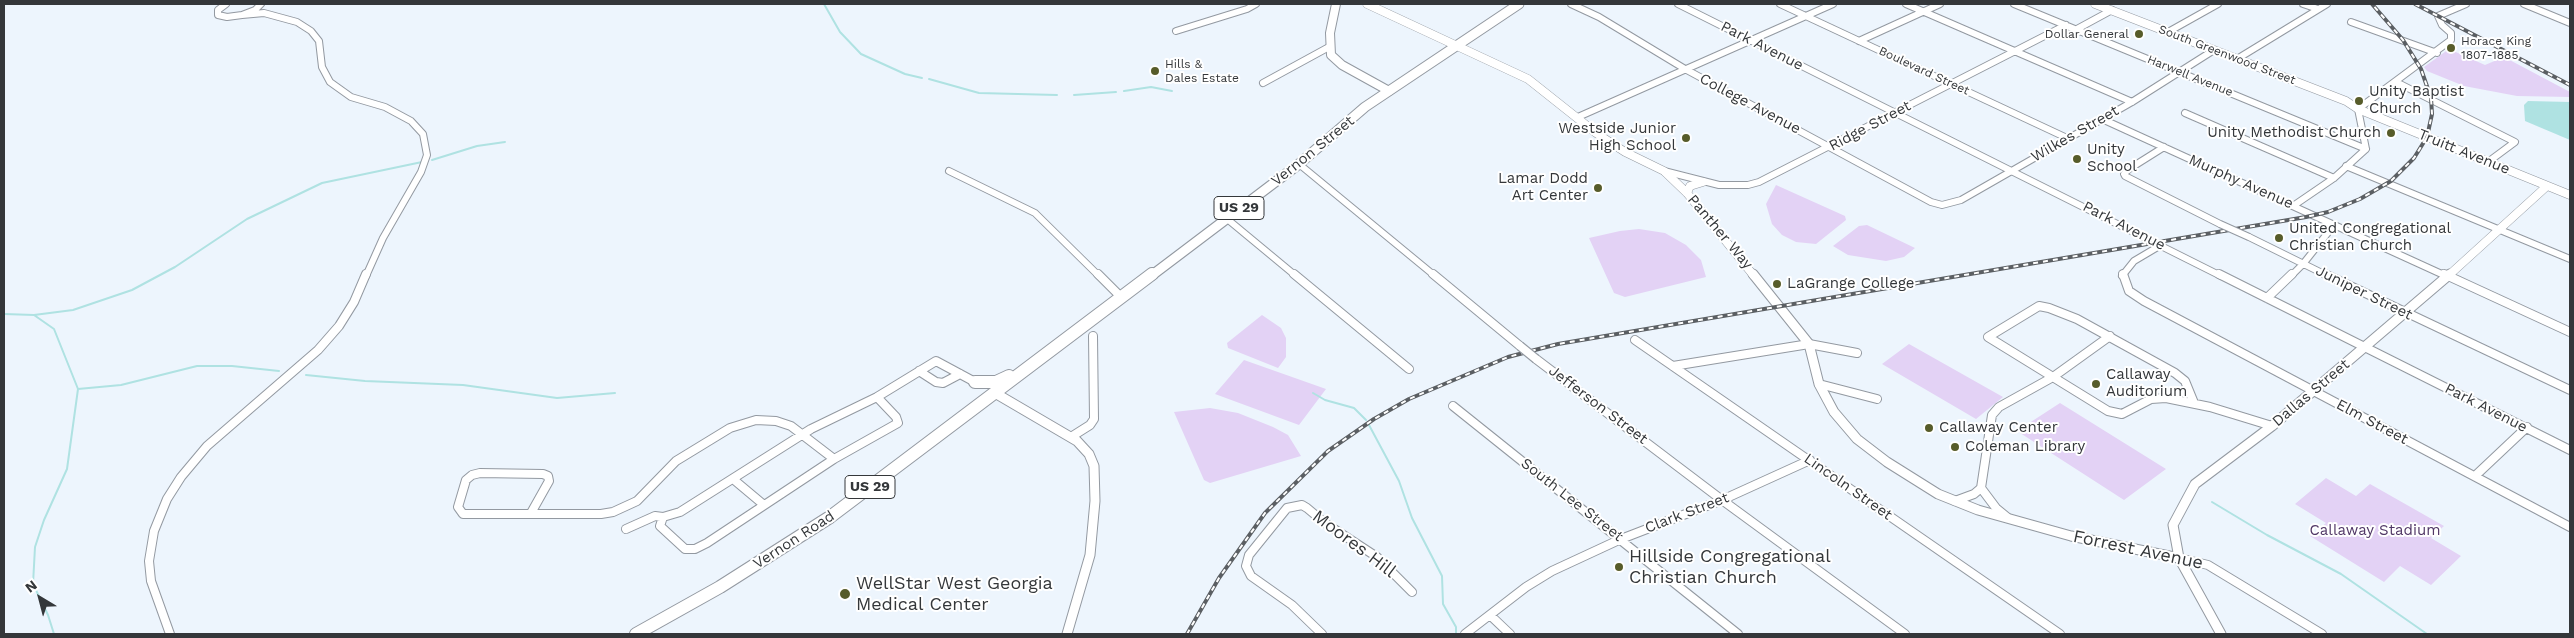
<!DOCTYPE html>
<html>
<head>
<meta charset="utf-8">
<style>
	body { margin:0 }
	#map { position:relative; width:2574px; height:638px; overflow:hidden; background:#edf5fd; font-family:"Work Sans",sans-serif }
	canvas { display:block }
	.frame { position:absolute; inset:0; border:5px solid #34373a; pointer-events:none }
	.north { position:absolute; left:15px; top:573px; width:50px; height:50px; -webkit-text-stroke:4px #fff; paint-order:stroke; rotate:323deg; font-size:14px; font-weight:700; line-height:20px; text-align:center; color:#34373a }
	.north::after { content:''; display:block; margin:auto; width:18px; height:22px; background:#34373a; clip-path:polygon(50% 0,100% 100%,50% 72%,0 100%) }
</style>
</head>
<body>
<div id="map">
<canvas width="2574" height="638"></canvas>
<div class="frame"></div>
<div class="north">N</div>
</div>
<script>
const ctx = document.querySelector('canvas').getContext('2d');
ctx.lineJoin = 'round';
function fillPath(path, color) { ctx.fillStyle = color; ctx.fill(path, 'evenodd'); }
const toPath = rows => new Path2D(rows.map(r => 'M' + r).join(''));
function strokePath(path, color, width, dash) { ctx.strokeStyle = color; ctx.lineWidth = width; ctx.lineCap = dash ? 'butt' : 'round'; ctx.setLineDash(dash || []); ctx.stroke(path); }
function drawText(font, color, halo, rows, align = 'center') {
  ctx.font = font + ' "Work Sans",sans-serif'; ctx.lineWidth = 4; ctx.setLineDash([]); ctx.textBaseline = 'middle'; ctx.strokeStyle = halo; ctx.fillStyle = color; for (const [text, x, y, turn = 0] of rows) {
    ctx.save(); ctx.translate(x, y); ctx.rotate((+turn || 0) * Math.PI / 180); ctx.textAlign = isNaN(turn) ? turn : align; if (halo) ctx.strokeText(text, 0, 0); ctx.fillText(text, 0, 0); ctx.restore();
  }
}
fillPath(toPath([
	[2449,49,2485,65,2504,57,2570,92,2570,97,2517,96,2464,86,2427,71,2424,67],
	[1776,185,1845,216,1846,220,1816,244,1796,242,1782,235,1772,224,1766,204],
	[1867,225,1915,248,1904,257,1886,261,1848,255,1833,246,1859,226],
	[1639,229,1665,233,1686,245,1701,260,1706,277,1625,297,1614,293,1589,238,1620,231],
	[1262,315,1281,328,1286,338,1286,357,1278,368,1228,348,1227,343],
	[1909,344,2003,397,1976,419,1882,364],
	[1244,360,1326,389,1299,425,1215,394],
	[2060,403,2166,469,2124,500,2017,431],
	[1210,408,1238,413,1273,427,1288,435,1301,456,1210,483,1204,480,1174,412],
	[2326,478,2356,496,2370,484,2444,526,2431,538,2461,556,2431,585,2400,566,2384,582,2310,536,2326,523,2295,504]
]), '#e3d2f5');
fillPath(toPath([
	[2528,101,2570,102,2570,140,2525,121,2524,105]
]), '#afe2e2');
strokePath(toPath([
	[824,4,840,32,861,54,905,74,922,78],
	[929,79,979,93,1057,95],
	[1124,91,1151,87,1172,91],
	[1074,95,1116,92],
	[432,160,477,146,505,142],
	[4,314,34,315,54,329,78,389,67,469,44,520,35,547,33,584,48,615,54,634],
	[34,315,73,310,132,290,175,267,247,219,322,183,422,162],
	[306,375,365,381,463,385,557,398,615,393],
	[78,389,121,385,197,366,232,366,279,371],
	[1313,393,1325,400,1354,408,1366,420],
	[1369,425,1399,481,1412,518,1442,576,1443,604,1456,627,1456,634],
	[2212,502,2267,535,2341,574,2427,634]
]), '#afe2e2', 2);
const minorFar1 = toPath([
	[226,4,218,10,218,15,227,17,242,15,255,10,261,4],
	[1571,4,1599,17,1685,69,1931,202,1942,205,1961,200,2132,102,2214,50],
	[1678,4,2221,276],
	[1780,4,2067,138],
	[1906,4,2132,102],
	[2014,4,2366,149],
	[2303,4,2318,9],
	[2524,4,2570,23],
	[242,15,264,13,297,22,311,31,319,41,322,67,330,82,351,97,385,107,411,121,423,134,427,155,421,172,383,238,366,276],
	[2351,22,2437,53],
	[2077,29,2112,10],
	[1176,31,1247,9,1256,4],
	[2168,32,2218,4],
	[1859,41,1940,4],
	[2237,59,2327,4],
	[2396,82,2515,142,2488,162],
	[1263,83,1329,47],
	[2185,113,2334,178],
	[1578,117,1833,4],
	[2102,119,2446,276],
	[2164,147,2129,169,2124,174,2125,176,2220,224],
	[1299,164,1435,276],
	[2346,166,2570,259],
	[949,171,1035,213,1099,276],
	[1664,171,1719,185,1748,185,1759,182,2066,25],
	[2293,206,2334,178,2366,149,2358,109,2451,40,2451,33,2442,25,2438,16,2466,4],
	[1226,218,1296,276],
	[2249,237,2328,276],
	[2122,276,2134,261,2161,245],
	[2291,276,2303,264,2334,225]
]);
const minor = toPath([
	[1098,274,1122,298],
	[1294,274,1409,369],
	[1433,274,1520,346],
	[2123,274,2129,291,2144,301,2570,527],
	[2219,274,2570,450],
	[2325,274,2570,390],
	[2444,274,2570,332],
	[2267,298,2292,274],
	[1635,340,2060,634],
	[1536,359,1722,500,1905,634],
	[1673,366,1809,344,1857,353],
	[919,371,936,382,943,383,960,374],
	[1819,384,1877,399],
	[2194,403,2185,381,2175,373,2077,319,2049,308,2039,306,1988,337,2108,411,2122,414,2151,399,2166,398,2210,407,2272,426],
	[1453,406,1738,634],
	[1071,437,1090,425,1094,419,1093,336],
	[2475,476,2527,427],
	[733,479,764,505],
	[1981,488,1996,508,2007,517],
	[1955,501,1974,494,1981,488,1992,415,1999,407,2053,377,2110,336],
	[531,513,549,481,548,476,543,474,480,473,472,475,466,480,458,507,463,514,601,514,613,512,637,501,676,461,730,428,756,420,776,421,791,426,834,459],
	[663,517,660,526,685,549,695,549,707,543,834,459,898,423,896,417,877,397],
	[626,529,655,516,663,517,680,512,811,429,877,397,936,361,975,382],
	[2179,558,2208,565,2322,634],
	[1490,615,1510,634],
	[170,634,151,581,149,561,154,531,167,499,181,477,207,446,318,350,339,326,354,302,366,274],
	[1322,634,1292,605,1251,576,1246,566,1249,555,1287,508,1302,505,1307,508,1325,523,1377,557,1412,592],
	[1465,634,1526,587,1552,571,1621,539,1722,500,1810,460]
]);
const tertiaryFar1 = toPath([
	[1367,4,1528,79,1596,133,1625,152,1664,171,1687,193,1754,276],
	[2095,4,2346,101,2358,109,2570,195],
	[1687,193,1690,186,1703,182],
	[2448,276,2547,186]
]);
const tertiary = toPath([
	[1753,274,1809,344,1819,384,1834,412,1857,439,1887,462,1938,494,1978,510,2071,536,2179,558],
	[995,393,1077,441,1089,454,1094,466,1095,501,1090,555,1067,634],
	[2221,634,2179,558,2173,525,2195,484,2272,426,2450,274]
]);
const secondary = toPath([
	[1336,4,1330,33,1331,55,1342,65,1389,91]
]);
const primaryFar1 = toPath([
	[1151,276,1299,164,1365,107,1519,4]
]);
const primary = toPath([
	[975,382,996,382,1009,376],
	[636,634,720,587,830,517,1152,274]
]);
strokePath(minorFar1, '#9399a1', 8);
strokePath(minor, '#9399a1', 10);
strokePath(tertiaryFar1, '#9399a1', 9);
strokePath(tertiary, '#9399a1', 11);
strokePath(secondary, '#9399a1', 10);
strokePath(primaryFar1, '#9399a1', 11);
strokePath(primary, '#9399a1', 14);
strokePath(minorFar1, '#fff', 6);
strokePath(minor, '#fff', 8);
strokePath(tertiaryFar1, '#fff', 8);
strokePath(tertiary, '#fff', 9);
strokePath(secondary, '#fff', 8);
strokePath(primaryFar1, '#fff', 9);
strokePath(primary, '#fff', 12);
const rail = toPath([
	[2415,4,2570,85],
	[1187,634,1219,578,1265,513,1328,451,1374,419,1409,399,1508,357,1558,344,2306,217,2328,212,2360,199,2391,181,2414,158,2427,137,2432,114,2431,98,2421,69,2403,40,2372,4]
]);
strokePath(rail, '#5b5f63', 4);
strokePath(rail, '#fff', 2, [5]);
const minorBridgeFar1 = toPath([
	[2220,224,2249,237]
]);
const minorBridge = toPath([
	[1520,346,1536,359]
]);
strokePath(minorBridgeFar1, '#9399a1', 8, []);
strokePath(minorBridge, '#9399a1', 10, []);
strokePath(minorBridgeFar1, '#fff', 6);
strokePath(minorBridge, '#fff', 8);
for (const [x, y, r, color] of [
	[2139,34,5,"#575c2a"],
	[2451,48,5,"#575c2a"],
	[1155,71,5,"#575c2a"],
	[2359,101,5,"#575c2a"],
	[2391,133,5,"#575c2a"],
	[1686,138,5,"#575c2a"],
	[2077,159,5,"#575c2a"],
	[1598,188,5,"#575c2a"],
	[2279,238,5,"#575c2a"],
	[1777,284,5,"#575c2a"],
	[2096,384,5,"#575c2a"],
	[1929,428,5,"#575c2a"],
	[1955,447,5,"#575c2a"],
	[1619,567,5,"#575c2a"],
	[845,594,6,"#575c2a"]
]) { const dot = new Path2D(); dot.arc(x, y, r, 0, 2 * Math.PI); ctx.fillStyle = color; ctx.fill(dot); strokePath(dot, '#fff', 2); }
drawText('12px', '#34373a', '#fff', [
	["Dollar General",2129,34,"right"],
	["Horace King",2461,41],
	["1807-1885",2461,55],
	["Hills &",1165,64],
	["Dales Estate",1165,78]
], 'left');
drawText('12px', '#34373a', '#fff', [
	["South Greenwood Street",2227,55,21],
	["Boulevard Street",1924,71,25],
	["Harwell Avenue",2190,76,22]
]);
for (const [x, y, w] of [
	[1239,208,50],
	[870,487,50]
]) { const box = new Path2D(); box.roundRect(x - w / 2, y - 11.5, w, 23, 4); ctx.fillStyle = '#fff'; ctx.fill(box); strokePath(box, '#34373a', 1); }
drawText('bold 14px', '#34373a', null, [
	["US 29",1239,208],
	["US 29",870,487]
]);
drawText('15px', '#34373a', '#fff', [
	["Park Avenue",1762,46,27],
	["College Avenue",1750,104,28],
	["Ridge Street",1870,126,-28],
	["Wilkes Street",2075,134,-30],
	["Vernon Street",1313,151,-39],
	["Truitt Avenue",2464,152,22],
	["Murphy Avenue",2241,182,24],
	["Park Avenue",2124,226,27],
	["Panther Way",1720,232,50],
	["Juniper Street",2364,293,26],
	["Dallas Street",2311,393,-40],
	["Jefferson Street",1598,405,37],
	["Park Avenue",2486,408,27],
	["Elm Street",2372,422,28],
	["Lincoln Street",1848,487,35],
	["South Lee Street",1572,500,38],
	["Clark Street",1687,513,-21],
	["Vernon Road",794,540,-33]
]);
drawText('15px', '#34373a', '#fff', [
	["Unity Baptist",2369,92],
	["Church",2369,109],
	["Westside Junior",1676,129,"right"],
	["High School",1676,146,"right"],
	["Unity Methodist Church",2381,133,"right"],
	["Unity",2087,150],
	["School",2087,167],
	["Lamar Dodd",1588,179,"right"],
	["Art Center",1588,196,"right"],
	["United Congregational",2289,229],
	["Christian Church",2289,246],
	["LaGrange College",1787,284],
	["Callaway",2106,375],
	["Auditorium",2106,392],
	["Callaway Center",1939,428],
	["Coleman Library",1965,447]
], 'left');
drawText('15px', '#503766', '#fff', [
	["Callaway Stadium",2375,531]
]);
drawText('18px', '#34373a', '#fff', [
	["Moores Hill",1354,544,37],
	["Forrest Avenue",2138,550,12]
]);
drawText('18px', '#34373a', '#fff', [
	["Hillside Congregational",1629,557],
	["Christian Church",1629,578],
	["WellStar West Georgia",856,584],
	["Medical Center",856,605]
], 'left');
</script>
</body>
</html>
